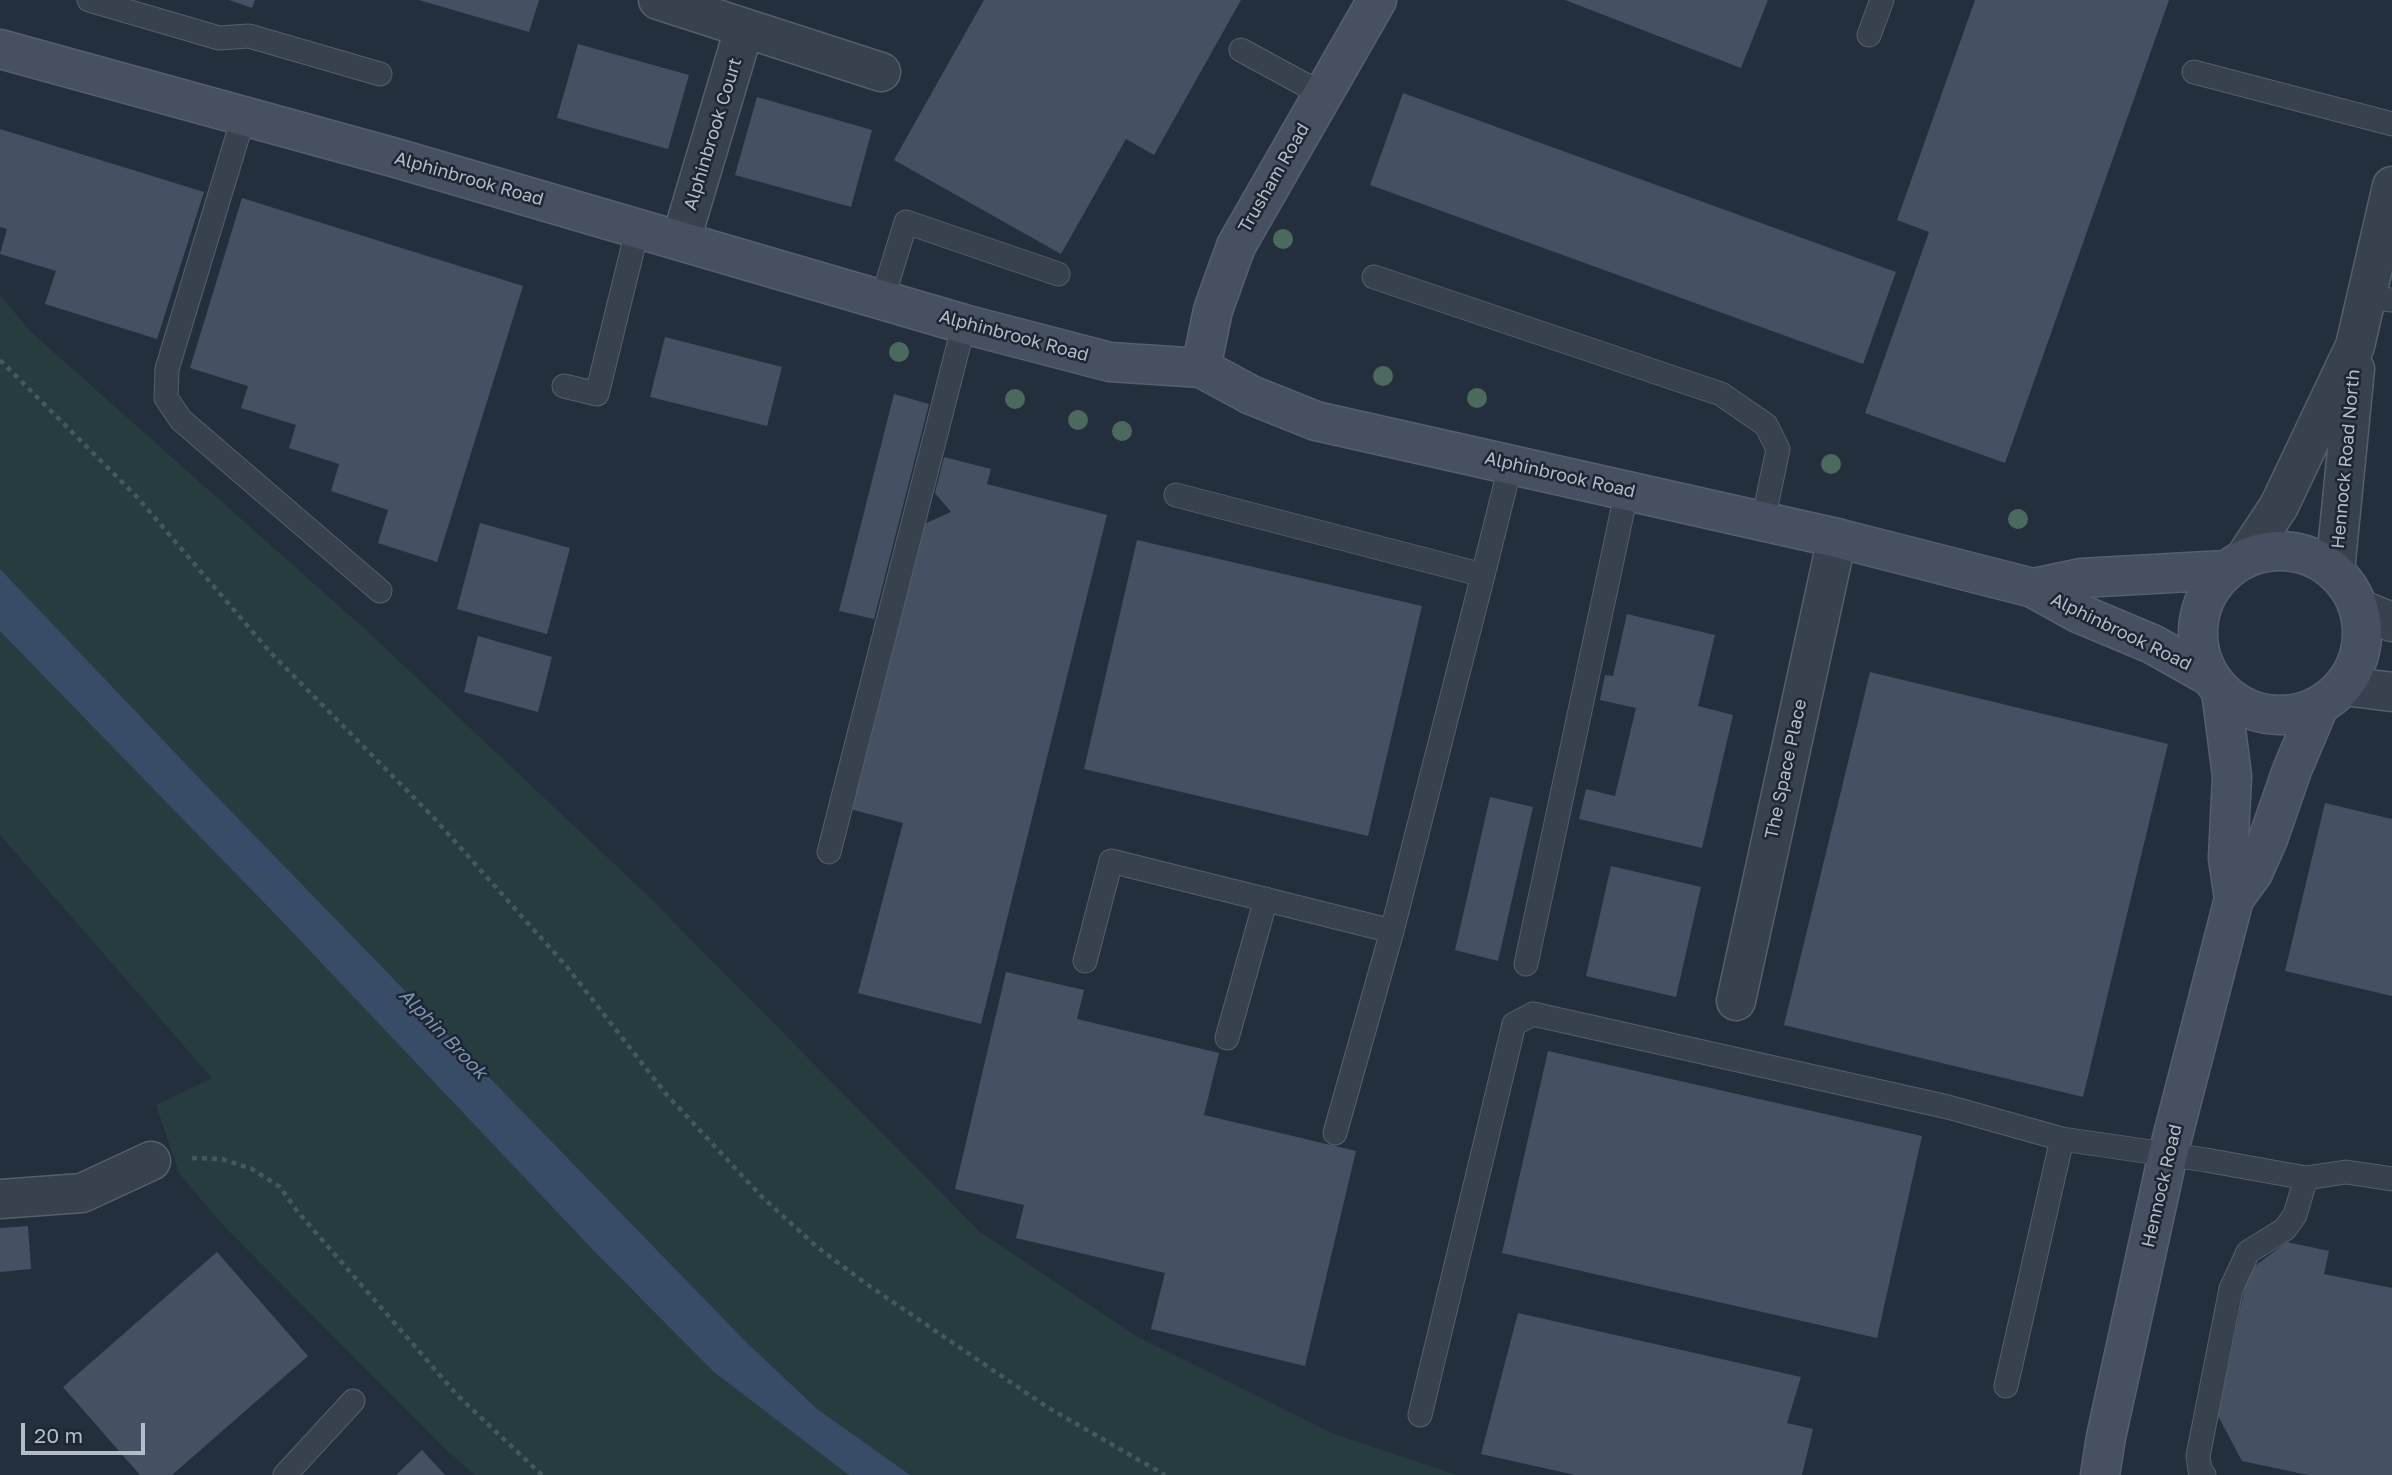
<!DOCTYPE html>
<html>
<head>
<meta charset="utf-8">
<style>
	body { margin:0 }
	#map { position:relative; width:2392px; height:1475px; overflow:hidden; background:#242f3e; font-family:"Golos Text",sans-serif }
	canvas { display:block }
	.scale { position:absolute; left:21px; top:1423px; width:124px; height:32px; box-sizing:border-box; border:4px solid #b4bcc9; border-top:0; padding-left:9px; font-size:21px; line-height:24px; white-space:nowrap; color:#b4bcc9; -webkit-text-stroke:5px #1d2633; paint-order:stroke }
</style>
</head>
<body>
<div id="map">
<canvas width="2392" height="1475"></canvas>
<div class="scale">20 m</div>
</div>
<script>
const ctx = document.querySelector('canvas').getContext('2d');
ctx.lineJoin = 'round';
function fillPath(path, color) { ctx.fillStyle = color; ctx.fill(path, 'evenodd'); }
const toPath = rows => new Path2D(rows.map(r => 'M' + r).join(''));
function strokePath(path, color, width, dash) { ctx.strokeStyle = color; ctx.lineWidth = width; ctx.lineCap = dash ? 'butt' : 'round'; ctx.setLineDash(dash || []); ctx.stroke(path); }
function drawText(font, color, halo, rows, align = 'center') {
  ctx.font = font + ' "Golos Text",sans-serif'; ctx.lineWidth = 5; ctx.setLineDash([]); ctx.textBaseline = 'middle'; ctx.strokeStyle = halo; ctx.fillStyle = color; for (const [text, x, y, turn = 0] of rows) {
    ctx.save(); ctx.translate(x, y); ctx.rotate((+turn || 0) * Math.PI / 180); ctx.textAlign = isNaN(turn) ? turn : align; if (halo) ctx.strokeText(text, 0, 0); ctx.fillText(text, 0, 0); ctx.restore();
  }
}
fillPath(toPath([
	[0,295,30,331,367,631,643,891,979,1231,1136,1336,1334,1434,1457,1475,475,1475,443,1447,219,1221,179,1173,156,1105,212,1078,0,835]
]), '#263c3f');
fillPath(toPath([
	[0,569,218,798,746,1342,817,1409,910,1475,849,1475,714,1372,596,1253,280,919,0,631]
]), '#394c67');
fillPath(toPath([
	[229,0,255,0,252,8],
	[419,0,539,0,529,32],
	[984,0,1241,0,1154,155,1126,139,1061,254,894,160],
	[1565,0,1768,0,1741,68],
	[1975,0,2169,0,2005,463,1865,413,1929,232,1897,220],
	[578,44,689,75,668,149,557,118],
	[1403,93,1896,272,1863,364,1370,185],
	[757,97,872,130,851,207,735,175],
	[0,129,204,192,157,339,45,304,56,271,0,254,7,229,0,227],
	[242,198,523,286,437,562,378,543,388,510,331,491,339,464,289,448,296,425,241,408,248,386,190,368],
	[665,337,782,367,767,426,650,397],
	[894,394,929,404,874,619,839,611],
	[944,457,991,469,987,484,1107,515,981,1024,858,993,903,823,846,808,920,526,951,512,935,493],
	[480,523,570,548,547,634,457,609],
	[1137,540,1422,606,1368,836,1084,769],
	[1627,614,1715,635,1698,706,1733,715,1702,848,1579,819,1586,789,1615,796,1636,708,1600,700,1605,675,1613,676],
	[478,636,552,657,538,712,464,692],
	[1870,672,2168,744,2083,1097,1784,1025],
	[1490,797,1533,807,1498,961,1455,950],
	[2325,803,2392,819,2392,996,2285,971],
	[1611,866,1701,887,1676,997,1586,976],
	[1006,972,1084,990,1077,1019,1219,1053,1204,1115,1356,1151,1305,1366,1151,1329,1165,1273,1016,1238,1024,1205,955,1189],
	[1548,1051,1922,1136,1877,1338,1502,1253],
	[28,1226,31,1269,0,1272,0,1228],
	[2287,1242,2329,1251,2324,1274,2392,1288,2392,1475,2308,1475,2242,1461,2218,1416,2248,1271],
	[217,1252,308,1356,172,1475,140,1475,63,1387],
	[1518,1313,1801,1377,1787,1423,1813,1429,1802,1475,1575,1475,1481,1454],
	[422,1450,445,1475,396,1475]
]), '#455162');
const lane = toPath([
	[89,0,219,38,249,36,380,74],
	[1869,35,1882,0],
	[1241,50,1322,94],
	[2194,72,2392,124],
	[244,115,167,369,166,398,181,420,380,591],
	[1374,277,1721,394,1766,425,1778,449,1763,521],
	[2368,297,2392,300],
	[882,300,906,222,1058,274],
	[564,386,597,394,638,227],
	[1176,495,1483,575,1511,463],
	[829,852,964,324],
	[1085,961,1111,861,1392,931,1483,575],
	[1526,964,1627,490],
	[1227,1038,1266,899],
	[1335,1133,1392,931],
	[2306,1178,2346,1172,2392,1179],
	[2006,1386,2062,1139],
	[1420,1415,1514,1024,1533,1014,1948,1107,2062,1139,2206,1160,2306,1178,2295,1215,2285,1229,2248,1252,2231,1289,2198,1456,2200,1470,2204,1475],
	[285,1475,353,1401]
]);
const street = toPath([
	[658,0,881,72],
	[681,240,744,29],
	[2244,559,2279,506,2355,346,2392,186],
	[2335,571,2355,369],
	[2359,609,2392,622],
	[2344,686,2392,692],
	[1736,1001,1837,538],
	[0,1199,82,1193,151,1161]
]);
const secondary = toPath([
	[0,49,396,158,964,324,1110,362,1201,368,1251,395,1316,421,1837,538,2033,588,2078,613,2152,644,2209,676],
	[1201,368,1213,310,1236,246,1377,0],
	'2198 633a82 82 0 1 1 164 0a82 82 0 1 1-164 0Z',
	[2033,588,2081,578,2226,570],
	[2234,899,2253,873,2268,839,2292,770,2319,706],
	[2100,1475,2106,1437,2168,1154,2234,899,2228,858,2232,776,2221,691]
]);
strokePath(lane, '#565f6c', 25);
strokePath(street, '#565f6c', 41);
strokePath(secondary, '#565f6c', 41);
strokePath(toPath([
	[0,360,137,497,270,652,434,818,567,967,666,1094,762,1197,817,1247,868,1285,1047,1407,1165,1475],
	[192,1158,222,1159,252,1169,280,1187,297,1211,458,1396,542,1475]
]), '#44595c', 4.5, [5, 5]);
strokePath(lane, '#38414e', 23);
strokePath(street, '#38414e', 38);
strokePath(secondary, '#465061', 38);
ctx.fillStyle = '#4b6a5d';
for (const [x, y] of [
	[1283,239],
	[899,352],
	[1383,376],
	[1477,398],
	[1015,399],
	[1078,420],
	[1122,431],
	[1831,464],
	[2018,519]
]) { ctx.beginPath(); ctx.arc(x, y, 10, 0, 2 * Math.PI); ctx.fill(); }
drawText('18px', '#b4bcc9', '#1d2633', [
	["Alphinbrook Court",713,134,-73],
	["Trusham Road",1274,178,-60],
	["Alphinbrook Road",469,179,16],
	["Alphinbrook Road",1014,336,15],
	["Hennock Road North",2346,459,-85],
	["Alphinbrook Road",1560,475,13],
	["Alphinbrook Road",2121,632,26],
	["The Space Place",1786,769,-78],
	["Hennock Road",2162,1186,-77]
]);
drawText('italic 19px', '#7c92b1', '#1d2633', [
	["Alphin Brook",443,1034,46]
]);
</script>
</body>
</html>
